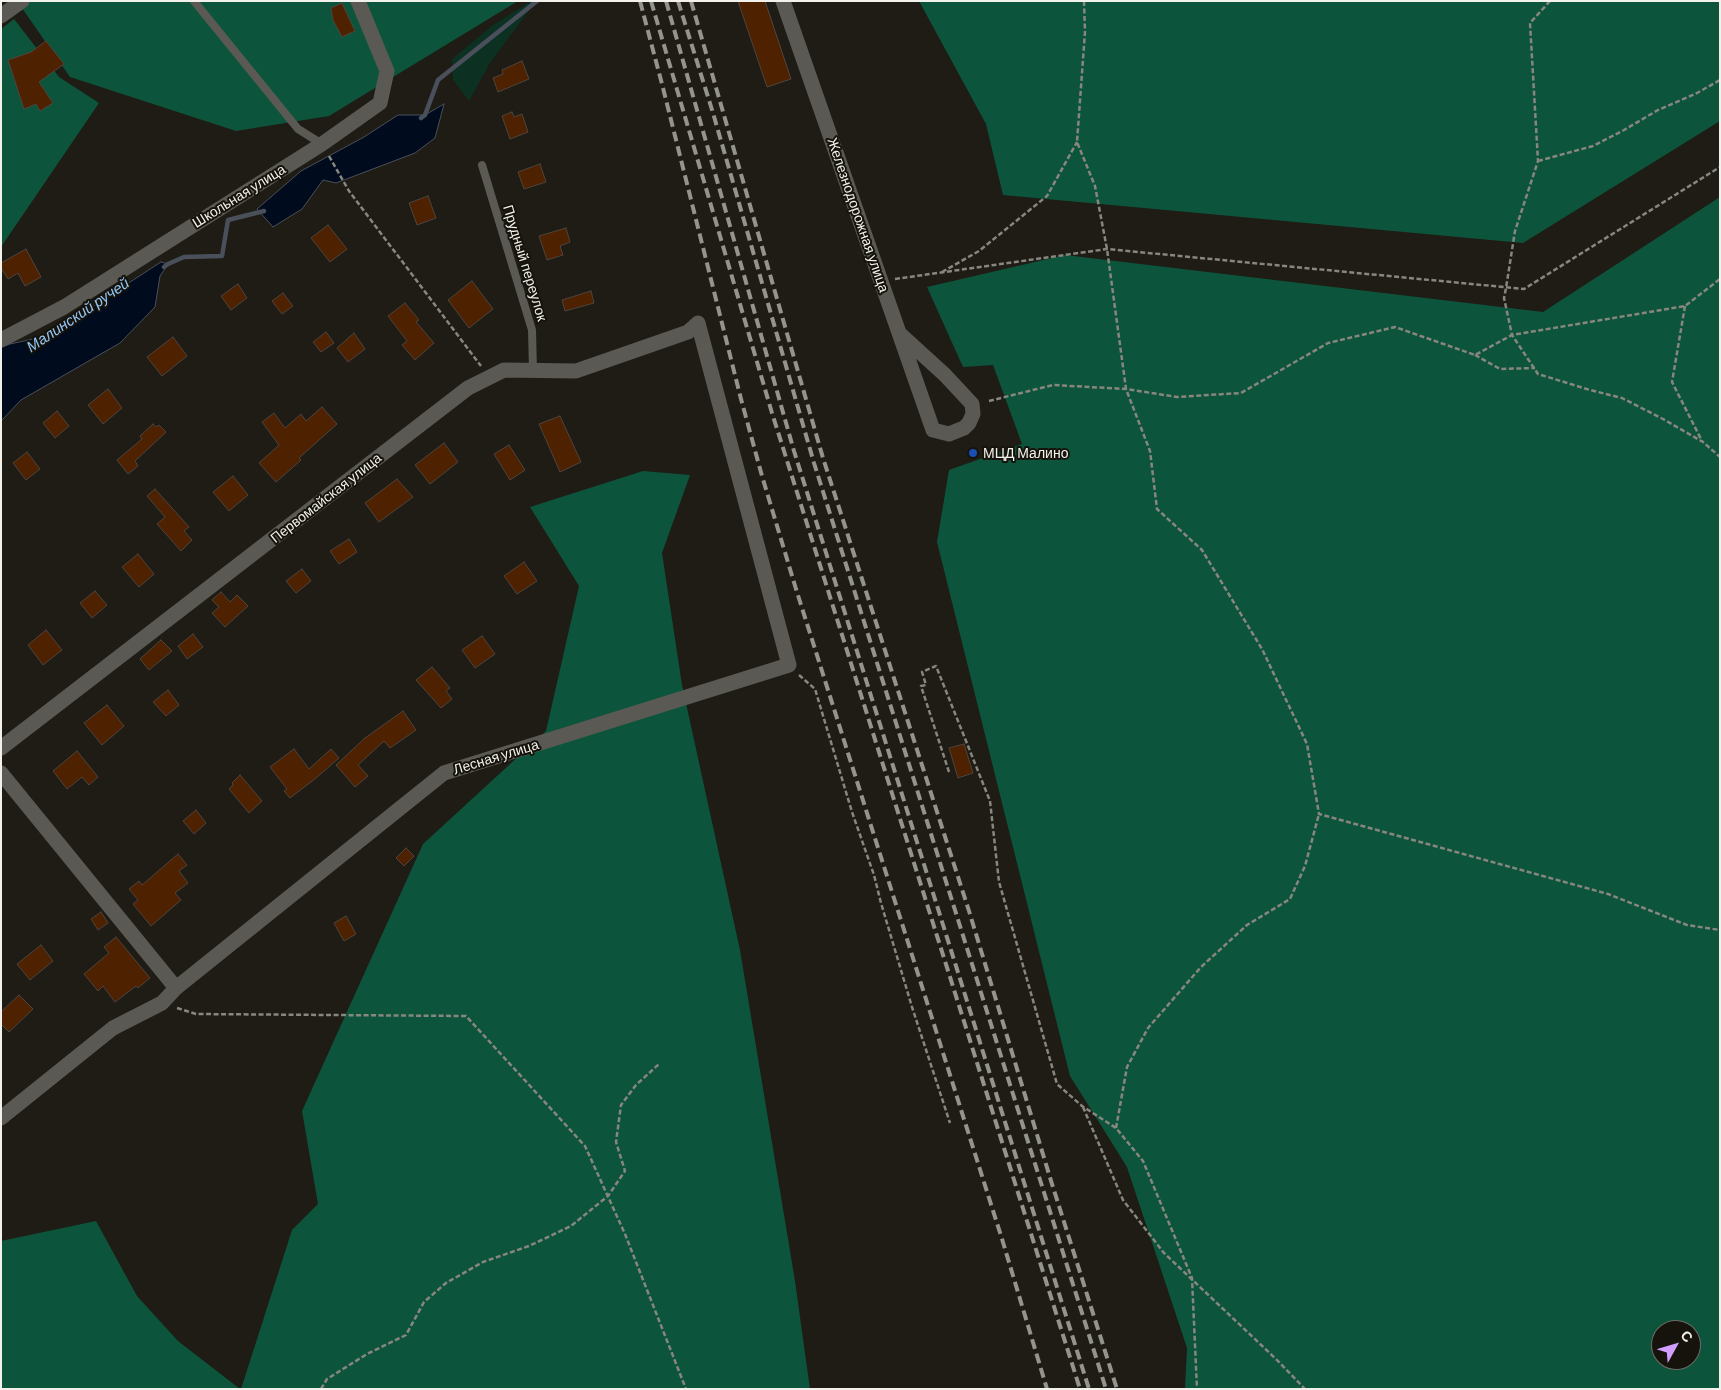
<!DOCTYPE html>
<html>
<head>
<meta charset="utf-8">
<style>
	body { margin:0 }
	#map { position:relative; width:1721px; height:1390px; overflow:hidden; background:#1e1c14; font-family:Barlow,sans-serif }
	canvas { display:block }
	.frame { position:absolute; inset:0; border:2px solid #f2f1eb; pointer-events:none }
	.north { position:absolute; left:1651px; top:1320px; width:50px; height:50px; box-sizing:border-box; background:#15130b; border:1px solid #6d6c65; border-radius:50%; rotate:51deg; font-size:14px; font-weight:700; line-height:20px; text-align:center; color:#f2f1eb }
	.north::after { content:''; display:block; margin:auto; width:18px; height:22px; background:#d19dfe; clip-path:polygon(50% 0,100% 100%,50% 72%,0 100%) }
</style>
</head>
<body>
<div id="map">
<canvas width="1721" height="1390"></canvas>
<div class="frame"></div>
<div class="north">С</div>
</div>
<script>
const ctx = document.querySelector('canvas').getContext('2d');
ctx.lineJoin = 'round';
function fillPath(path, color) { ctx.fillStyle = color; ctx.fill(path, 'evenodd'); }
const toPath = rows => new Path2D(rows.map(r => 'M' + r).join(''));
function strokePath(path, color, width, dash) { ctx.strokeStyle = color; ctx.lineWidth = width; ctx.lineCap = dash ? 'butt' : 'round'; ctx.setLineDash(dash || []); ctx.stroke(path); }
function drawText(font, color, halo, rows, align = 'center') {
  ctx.font = font + ' Barlow,sans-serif'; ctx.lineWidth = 4; ctx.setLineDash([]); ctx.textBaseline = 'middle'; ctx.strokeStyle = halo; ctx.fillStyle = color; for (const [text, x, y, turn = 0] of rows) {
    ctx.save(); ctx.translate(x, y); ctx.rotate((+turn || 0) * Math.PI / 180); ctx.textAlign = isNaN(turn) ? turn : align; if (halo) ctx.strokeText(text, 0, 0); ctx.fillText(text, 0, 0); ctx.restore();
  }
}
fillPath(toPath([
	[531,1,536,1,490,63,469,101,453,80,452,59,493,25]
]), '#0c3022');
fillPath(toPath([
	[17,1,518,1,329,116,236,131,70,77],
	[919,1,1720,1,1720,121,1523,243,1003,195,986,124],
	[14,19,59,77,99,103,1,247,1,29],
	[1720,197,1720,1389,1185,1389,1187,1348,1127,1167,1070,1076,937,542,949,470,1022,444,993,365,963,367,927,287,1065,255,1543,312],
	[1661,1330,1691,1330,1691,1360,1661,1360],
	[643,471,690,475,662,553,682,685,740,950,795,1281,810,1389,241,1389,292,1230,318,1204,302,1111,423,844,546,731,579,586,530,507],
	[96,1221,137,1296,178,1341,240,1389,1,1389,1,1241]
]), '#0d543c');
const water = toPath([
	[444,104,435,138,415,153,336,183,323,180,302,209,273,227,257,209,301,171,364,137,398,115,425,115,444,104],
	[161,262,168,264,160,276,155,307,120,343,21,400,1,421,1,347,10,344,47,336,161,262]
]);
fillPath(water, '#000b1d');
strokePath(water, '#49505b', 1);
strokePath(toPath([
	[421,118,425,115,438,80,537,1],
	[164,267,168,264,184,257,222,256,228,220,264,211]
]), '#49505b', 4.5);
const building = toPath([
	[738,1,765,1,791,79,767,87,738,1],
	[342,3,355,31,342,37,333,20,331,8,342,3],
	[46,41,64,64,39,82,53,103,40,111,36,104,24,109,8,60,31,52,46,41],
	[522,61,529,79,498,92,493,78,503,74,502,70,522,61],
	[512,112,514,117,522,114,528,132,510,139,502,116,512,112],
	[540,164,546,182,524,189,518,172,540,164],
	[428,196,436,218,417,225,409,203,428,196],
	[328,225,347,249,330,262,311,238,328,225],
	[566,228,570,242,560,246,563,255,547,260,539,236,566,228],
	[26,249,41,277,25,286,18,273,8,279,1,268,1,263,26,249],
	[472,281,493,309,469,328,448,300,472,281],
	[238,284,247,298,231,310,221,296,238,284],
	[591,291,594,303,565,311,562,300,591,291],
	[283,293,293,306,282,314,272,301,283,293],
	[405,303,419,320,416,322,434,343,415,360,402,345,407,341,388,316,405,303],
	[326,332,334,343,321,352,313,342,326,332],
	[354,333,365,349,348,362,337,348,354,333],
	[173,337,187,356,162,376,147,357,173,337],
	[108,389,122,408,103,424,88,405,108,389],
	[322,407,337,424,299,458,301,460,276,482,259,463,279,445,262,422,274,413,285,428,301,414,306,421,322,407],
	[57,411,69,426,55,438,43,423,57,411],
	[560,416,581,462,560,472,539,424,560,416],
	[153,424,156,427,159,425,166,432,135,461,138,466,128,474,117,460,142,439,140,436,153,424],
	[444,443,458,462,430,484,415,465,444,443],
	[509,445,525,470,510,480,494,454,509,445],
	[27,452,40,469,26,480,13,463,27,452],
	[233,476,248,495,229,511,213,492,233,476],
	[397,479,413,497,379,522,365,503,397,479],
	[155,489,189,527,184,531,192,540,181,551,157,524,165,517,147,496,155,489],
	[349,539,357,552,339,564,330,551,349,539],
	[138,554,154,574,139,587,122,567,138,554],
	[524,562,537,581,517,594,504,576,524,562],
	[302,569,311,581,296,593,286,581,302,569],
	[95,591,107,605,92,618,80,603,95,591],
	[221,592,230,602,237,595,248,606,225,627,212,613,219,607,212,600,221,592],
	[46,630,62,650,43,665,28,645,46,630],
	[193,634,203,647,187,659,178,646,193,634],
	[482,636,495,654,475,668,462,650,482,636],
	[161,640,172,651,149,670,140,659,161,640],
	[432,667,450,688,446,691,452,699,441,708,416,680,432,667],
	[168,690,179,705,166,716,153,702,168,690],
	[107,705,124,726,102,745,84,723,107,705],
	[403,711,416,730,390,748,384,741,358,765,368,776,355,787,336,765,365,738,403,711],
	[964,744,973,773,958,778,949,748,964,744],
	[294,749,309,769,331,749,339,758,316,778,290,798,284,791,287,789,270,767,294,749],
	[77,751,98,777,89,785,82,777,67,789,53,771,77,751],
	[240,775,262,801,249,813,229,789,233,785,232,783,240,775],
	[196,810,206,823,194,834,183,821,196,810],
	[406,848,414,856,404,866,396,858,406,848],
	[178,854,187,865,179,871,188,883,175,893,181,900,151,926,133,904,138,900,129,889,139,881,142,885,178,854],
	[101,912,108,923,98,930,91,919,101,912],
	[346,916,356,934,344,941,334,923,346,916],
	[116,937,150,978,138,988,136,986,115,1002,103,986,98,991,84,974,109,953,104,947,116,937],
	[41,945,53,961,30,980,17,964,41,945],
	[19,995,33,1009,9,1032,1,1024,1,1012,19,995]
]);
fillPath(building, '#4e2100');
strokePath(building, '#4e453f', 1);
strokePath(toPath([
	[1084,1,1085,32,1077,142,1095,186,1107,249,1126,389,1150,451,1157,509,1202,550,1262,649,1307,744,1319,814,1608,894,1687,925,1720,930],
	[1550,1,1530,23,1538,161,1515,231,1506,288,1504,298,1512,335,1538,374,1590,390,1622,398,1663,419,1703,442,1720,457],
	[329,156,349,191,481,366],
	[1538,161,1593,146,1624,130,1658,110,1697,93,1720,80],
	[942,272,979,251,1047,196,1077,142],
	[895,279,1107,249,1524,289,1720,167],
	[1685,306,1672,382,1702,441],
	[1475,355,1500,369,1535,368],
	[989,401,1053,385,1126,389,1177,397,1241,393,1328,343,1395,327,1475,355,1512,335,1685,306,1720,279],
	[799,675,815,689,852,812,874,875,881,903,912,1007,950,1123],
	[949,772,921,686,926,685,922,672,936,666,990,801,999,882,1057,1084,1082,1106,1116,1128,1143,1161,1192,1278,1197,1389],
	[177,1008,196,1014,466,1016,585,1146,625,1234,686,1389],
	[1083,1107,1123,1200,1164,1253,1277,1360,1305,1389],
	[1116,1128,1127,1067,1148,1028,1201,967,1247,925,1290,899,1305,866,1319,814],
	[321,1389,327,1379,367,1354,406,1335,424,1302,446,1283,483,1262,529,1246,571,1226,608,1196,625,1171,616,1142,621,1105,636,1085,659,1064]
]), '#87867f', 2.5, [5, 2.5]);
strokePath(toPath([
	[194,1,298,129,322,144],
	[482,165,532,330,533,371]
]), '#5b5954', 8);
strokePath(toPath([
	[783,1,933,430,949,434,964,428,969,423,973,414,972,404,945,375,900,334],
	[1,16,22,1],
	[1,340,64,307,322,144,380,103,387,71,358,1],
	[1,748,468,388,504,370,576,371,688,332,698,323,789,665,444,773,176,988,162,1003,113,1028,1,1118],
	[1,773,176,988]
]), '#5b5954', 15);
strokePath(toPath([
	[640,1,662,84,741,399,762,476,796,589,1002,1239,1047,1389],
	[651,1,772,413,1080,1389],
	[666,1,794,451,1089,1389],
	[678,1,713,113,814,463,1106,1389],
	[691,1,823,458,969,911,1052,1184,1117,1389]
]), '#94938c', 4, [10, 5]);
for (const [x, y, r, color] of [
	[973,453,5,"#1a4fb4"]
]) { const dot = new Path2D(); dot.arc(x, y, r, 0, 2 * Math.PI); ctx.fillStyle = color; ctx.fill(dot); strokePath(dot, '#15130b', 2); }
drawText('14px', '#f2f1eb', '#15130b', [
	["Школьная улица",239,196,-32],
	["Железнодорожная улица",858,215,71],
	["Прудный переулок",525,263,73],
	["Первомайская улица",326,498,-38],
	["Лесная улица",496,757,-17]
]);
drawText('14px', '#f2f1eb', '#15130b', [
	["МЦД Малино",983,453]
], 'left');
drawText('italic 15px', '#94c7f8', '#15130b', [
	["Малинский ручей",78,315,-34]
]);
</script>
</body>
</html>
